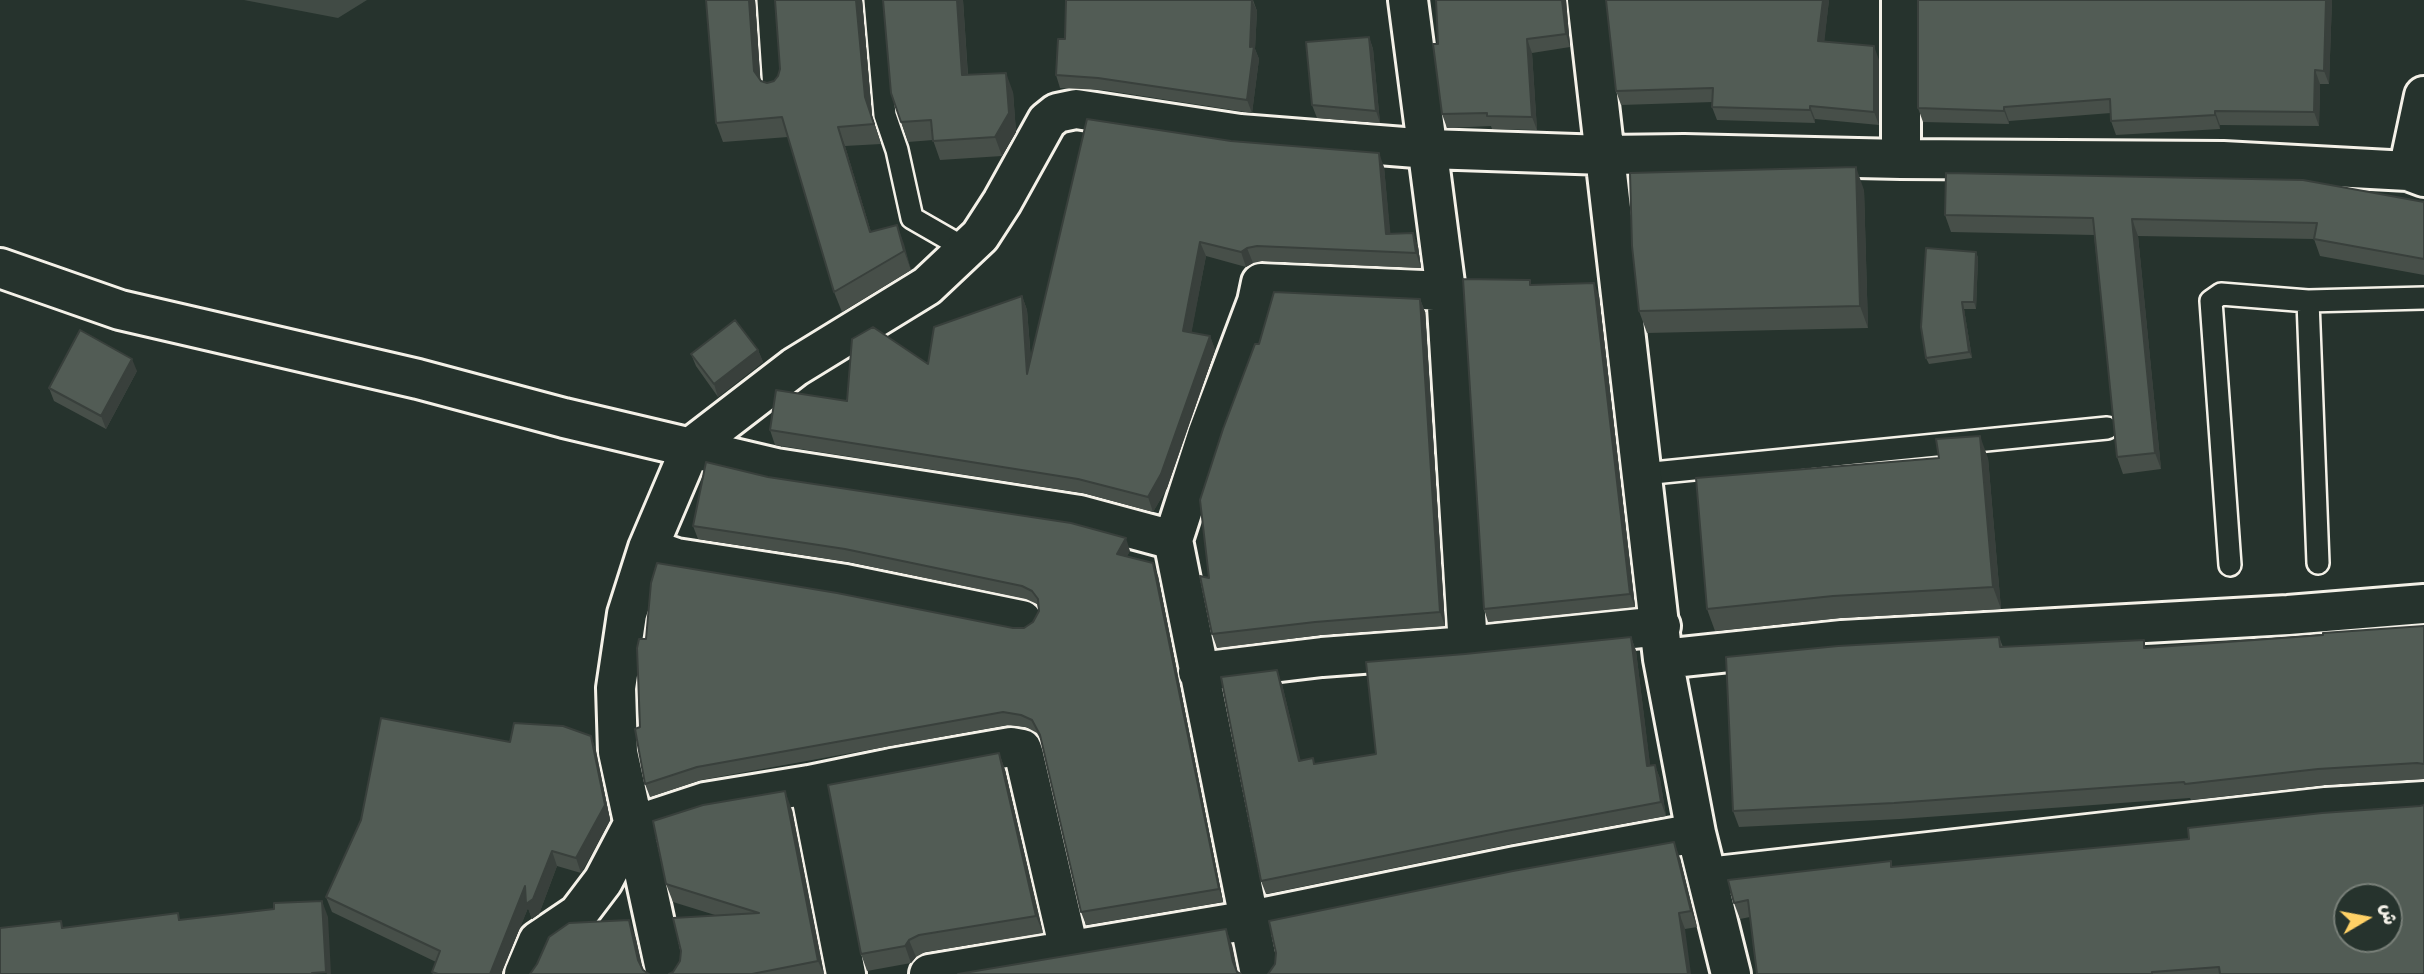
<!DOCTYPE html>
<html>
<head>
<meta charset="utf-8">
<style>
	body { margin:0 }
	#map { position:relative; width:2424px; height:974px; overflow:hidden; background:#26332d; font-family:"Indie Flower","Playpen Sans Arabic",sans-serif }
	canvas { display:block }
	.north { position:absolute; left:2333px; top:883px; width:70px; height:70px; box-sizing:border-box; background:#26332d; border:2px solid #787f78; border-radius:50%; rotate:80deg; font-size:19px; font-weight:700; line-height:28px; text-align:center; color:#f4f1e8 }
	.north::after { content:''; display:block; margin:auto; width:24px; height:32px; background:#ffd166; clip-path:polygon(50% 0,100% 100%,50% 72%,0 100%) }
</style>
</head>
<body>
<div id="map">
<canvas width="2424" height="974"></canvas>
<div class="north">ش</div>
</div>
<script>
const ctx = document.querySelector('canvas').getContext('2d');
ctx.lineJoin = 'round';
function fillPath(path, color) { ctx.fillStyle = color; ctx.fill(path, 'evenodd'); }
const toPath = rows => new Path2D(rows.map(r => 'M' + r).join(''));
function strokePath(path, color, width, dash) { ctx.strokeStyle = color; ctx.lineWidth = width; ctx.lineCap = dash ? 'butt' : 'round'; ctx.setLineDash(dash || []); ctx.stroke(path); }
fillPath(toPath([
	[244,0,367,0,338,18]
]), '#414b45');
const service = toPath([
	[768,0,774,89],
	[875,0,885,115,897,150,912,218,966,249],
	[2308,301,2318,563],
	[1643,474,2107,428],
	[2230,565,2211,301,2221,294,2308,301,2424,298]
]);
const minor = toPath([
	[1587,0,1663,659,1696,833,1731,974],
	[1901,159,1901,0],
	[2408,171,2424,96],
	[0,268,120,310,418,379,564,418,776,468,1080,515,1173,540,1260,974],
	[1173,540,1207,435,1257,302,1261,283,1446,291],
	[648,548,676,558,846,584,1022,620],
	[1468,646,1661,626],
	[1663,659,1842,640,2288,615,2424,604],
	[1198,672,1322,657,1468,646,1446,291,1408,0],
	[809,785,846,974],
	[1708,877,2326,807,2424,801],
	[524,974,538,941,578,914,603,881,632,826,705,802,809,785,891,768,1011,747,1022,749,1024,755,1069,950],
	[666,974,618,752,616,688,627,614,648,548,691,447,795,367,927,286,980,236,1002,202,1047,121,1057,113,1076,109,1240,134,1429,149,1605,155,1684,154,1901,159,2223,161,2408,171,2424,177],
	[929,974,1250,920,1515,866,1696,833]
]);
strokePath(service, '#f4f1e8', 26);
strokePath(minor, '#f4f1e8', 44);
strokePath(service, '#26332d', 21);
strokePath(minor, '#26332d', 38);
fillPath(toPath([
	[775,0,862,0,872,116,881,144,845,146,871,232,897,225,911,270,842,312,834,292,788,137,723,142,716,123,755,1,760,80,767,83,774,81,778,76,780,69],
	[963,0,968,75,1013,92,1016,132,1002,156,940,160,933,140,908,142,891,93],
	[1066,0,1253,0,1257,11,1255,49,1259,59,1252,113,1103,90,1060,88,1056,75,1065,39],
	[1436,0,1566,0,1570,47,1532,53,1537,130,1492,129,1491,126,1447,128,1442,114],
	[1606,0,1829,0,1824,41,1879,60,1879,125,1815,119,1815,123,1717,120,1712,107,1713,102,1621,105,1616,91],
	[2332,0,2329,84,2320,84,2319,126,2220,125,2220,129,2116,135,2111,121,2111,113,2009,121,2009,124,1923,122,1918,108],
	[1369,37,1373,49,1380,123,1317,118,1312,105],
	[1087,119,1384,167,1390,234,1413,233,1418,247,1421,268,1262,261,1253,263,1246,267,1206,256,1191,333,1210,336,1215,350,1167,488,1153,512,1083,493,775,445,770,430,847,401,928,364,1022,296,1027,310,1031,359],
	[1864,190,1868,328,1647,333,1639,311],
	[2424,202,2424,275,2320,256,2314,239,2138,236,2161,469,2123,474,2117,457,2094,235,1951,232,1945,215],
	[1976,252,1978,258,1976,309,1964,309,1972,358,1929,364,1926,358],
	[1532,285,1599,296,1635,607,1488,622,1484,609],
	[1420,299,1425,312,1445,626,1320,635,1217,648,1212,634,1209,578,1259,344],
	[758,350,763,362,718,397,696,366,691,354],
	[137,371,106,429,54,401,49,388],
	[1988,458,2001,609,1841,618,1715,631,1707,609],
	[768,477,1130,551,1127,556,1158,576,1223,902,1086,925,1081,912,1042,742,1037,733,1026,727,1007,725,701,780,650,797,645,784,1013,628,1024,628,1033,622,1039,611,1037,604,1026,599,849,562,698,539,693,526],
	[2424,626,2424,779,2324,785,2191,800,2190,798,1900,819,1739,827,1733,811,1999,637,2003,647,2147,648],
	[1631,637,1636,651,1650,766,1655,765,1660,779,1666,816,1511,844,1266,894,1261,881,1282,684,1300,760,1315,764,1376,754,1465,654],
	[591,736,596,751,610,820,581,873,557,866,539,914,532,919,528,908,501,974,433,974,432,972,436,962,332,912,326,897,510,742],
	[999,753,1005,770,1043,933,925,952,916,957,911,963,867,971,861,954],
	[2420,806,2424,974,1757,974,1750,917,1740,919,1734,903,1893,867,2189,839],
	[792,810,824,974,669,974,673,972,715,915,673,902,666,884],
	[1680,858,1697,927,1685,929,1268,974]
]), '#474f49');
fillPath(toPath([
	[749,0,755,0,761,90,754,71],
	[856,0,862,0,872,116,881,144,865,97],
	[957,0,963,0,969,94,962,75],
	[1252,0,1257,11,1255,49,1259,59,1252,113,1247,100],
	[1562,0,1566,0,1570,47,1566,34],
	[1823,0,1829,0,1823,54,1818,41],
	[2326,0,2332,0,2329,84,2324,71],
	[1369,37,1373,49,1380,123,1376,111],
	[1527,39,1532,53,1537,130,1532,117],
	[1874,46,1879,60,1879,125,1874,112],
	[2315,70,2320,84,2319,126,2314,112],
	[1006,73,1013,92,1016,132,1002,156,995,137],
	[1810,106,1815,119,1815,123,1810,110],
	[2004,107,2009,121,2009,124,2004,111],
	[2215,111,2220,125,2220,129,2215,115],
	[838,127,845,146,877,252,870,232],
	[1379,153,1384,167,1392,249,1386,234],
	[1856,167,1864,190,1868,328,1860,306],
	[2132,219,2138,236,2161,469,2155,453],
	[897,225,904,244,911,270,904,251],
	[1413,233,1418,247,1421,268,1416,253],
	[1200,242,1206,256,1189,346,1183,331],
	[1247,248,1253,263,1246,267,1241,252],
	[1976,252,1978,258,1976,309,1974,302],
	[1594,283,1599,296,1635,607,1630,594],
	[1022,296,1027,310,1033,388,1027,374],
	[1420,299,1425,312,1445,626,1440,612],
	[1962,302,1964,309,1972,358,1969,352],
	[1210,336,1215,350,1167,488,1153,512,1148,497],
	[758,350,763,362,718,397,714,384],
	[132,359,137,371,106,429,101,416],
	[1980,436,1988,458,2001,609,1993,587],
	[1126,538,1130,551,1121,567,1117,554],
	[1153,563,1158,576,1223,902,1219,889],
	[1631,637,1636,651,1652,780,1647,766],
	[1277,670,1282,684,1304,774,1299,761],
	[591,736,596,751,610,820,581,873,576,858],
	[999,753,1005,770,1043,933,1036,916],
	[1655,765,1660,779,1666,816,1661,802],
	[785,791,792,810,824,974,818,961],
	[1674,842,1680,858,1697,927,1691,911],
	[552,851,557,866,539,914,532,919,528,908,501,974,490,974,525,886],
	[322,901,328,917,331,974,327,974,326,972],
	[1679,913,1685,929,1691,974,1688,974],
	[629,920,636,939,644,974,638,960],
	[1226,929,1232,945,1238,974,1233,962],
	[909,940,916,957,911,963,905,946]
]), '#39403c');
const building = toPath([
	[706,0,749,0,754,71,761,81,767,83,774,81,778,76,780,69,775,0,856,0,865,97,874,124,838,127,870,232,897,225,904,251,834,292,782,117,716,123,706,0],
	[883,0,957,0,962,75,1006,73,1009,113,995,137,933,141,931,120,901,122,891,93,883,0],
	[1066,0,1252,0,1250,47,1254,46,1247,100,1098,78,1056,75,1058,39,1065,39,1066,0],
	[1436,0,1562,0,1566,34,1527,39,1532,117,1487,116,1487,113,1442,114,1433,44,1438,44,1436,0],
	[1606,0,1823,0,1818,41,1874,46,1874,112,1810,106,1810,110,1712,107,1713,88,1616,91,1606,0],
	[1918,0,2326,0,2324,71,2315,70,2314,112,2215,111,2215,115,2111,121,2110,99,2004,107,2004,111,1918,108,1918,0],
	[1369,37,1376,111,1312,105,1306,42,1369,37],
	[1087,119,1231,141,1379,153,1386,234,1413,233,1416,253,1257,246,1247,248,1241,252,1200,242,1183,331,1210,336,1161,474,1148,497,1078,479,770,430,776,390,847,401,852,339,873,327,928,364,934,327,1022,296,1027,374,1087,119],
	[1856,167,1860,306,1639,311,1632,246,1630,173,1856,167],
	[1946,173,2303,180,2424,202,2424,259,2314,239,2317,223,2132,219,2155,453,2117,457,2093,218,1945,215,1946,173],
	[1926,248,1976,252,1974,302,1962,302,1969,352,1926,358,1921,327,1926,248],
	[1463,279,1530,280,1530,285,1594,283,1630,594,1484,609,1463,279],
	[1274,292,1420,299,1440,612,1315,622,1212,634,1200,576,1209,578,1200,500,1223,429,1255,344,1259,344,1274,292],
	[735,320,758,350,714,384,691,354,735,320],
	[80,330,132,359,101,416,49,388,80,330],
	[1980,436,1993,587,1833,596,1707,609,1696,478,1939,458,1936,439,1980,436],
	[706,462,768,477,1071,523,1126,538,1117,554,1153,563,1219,889,1081,912,1040,735,1032,720,1021,715,1003,712,697,767,645,784,635,729,640,727,637,648,639,639,646,639,651,583,657,563,837,593,1013,628,1024,628,1033,622,1039,611,1038,599,1032,591,1022,586,845,549,693,526,706,462],
	[2424,626,2424,764,2417,763,2318,769,2185,784,2184,782,1894,803,1733,811,1726,657,1838,646,1999,637,2000,647,2144,640,2144,648,2323,635,2323,633,2424,626],
	[1631,637,1647,766,1655,765,1661,802,1506,831,1261,881,1221,677,1277,670,1299,761,1313,758,1314,764,1376,754,1366,662,1465,654,1631,637],
	[381,718,510,742,514,723,563,726,591,736,605,805,576,858,552,851,533,899,526,904,525,886,490,974,438,974,432,972,440,951,326,897,361,820,381,718],
	[999,753,1036,916,919,935,909,940,905,946,861,954,828,785,999,753],
	[785,791,818,961,752,974,669,974,673,972,680,961,681,951,673,918,759,913,666,884,653,821,703,805,785,791],
	[2424,805,2424,974,2220,974,2219,967,2152,972,2152,974,1757,974,1748,900,1734,903,1728,880,1891,861,1891,867,2189,839,2188,828,2322,813,2420,806,2424,805],
	[2347,897,2389,897,2389,939,2347,939,2347,897],
	[1674,842,1691,911,1679,913,1688,974,1268,974,1275,964,1276,953,1269,921,1513,871,1674,842],
	[322,901,326,972,312,973,312,974,0,974,0,928,61,921,62,928,178,913,179,920,274,909,274,903,322,901],
	[629,920,638,960,643,970,649,974,530,974,537,964,549,937,569,923,629,920],
	[1226,929,1233,962,1237,972,1241,974,958,974,1226,929]
]);
fillPath(building, '#525c55');
strokePath(building, '#39403c', 2);
</script>
</body>
</html>
